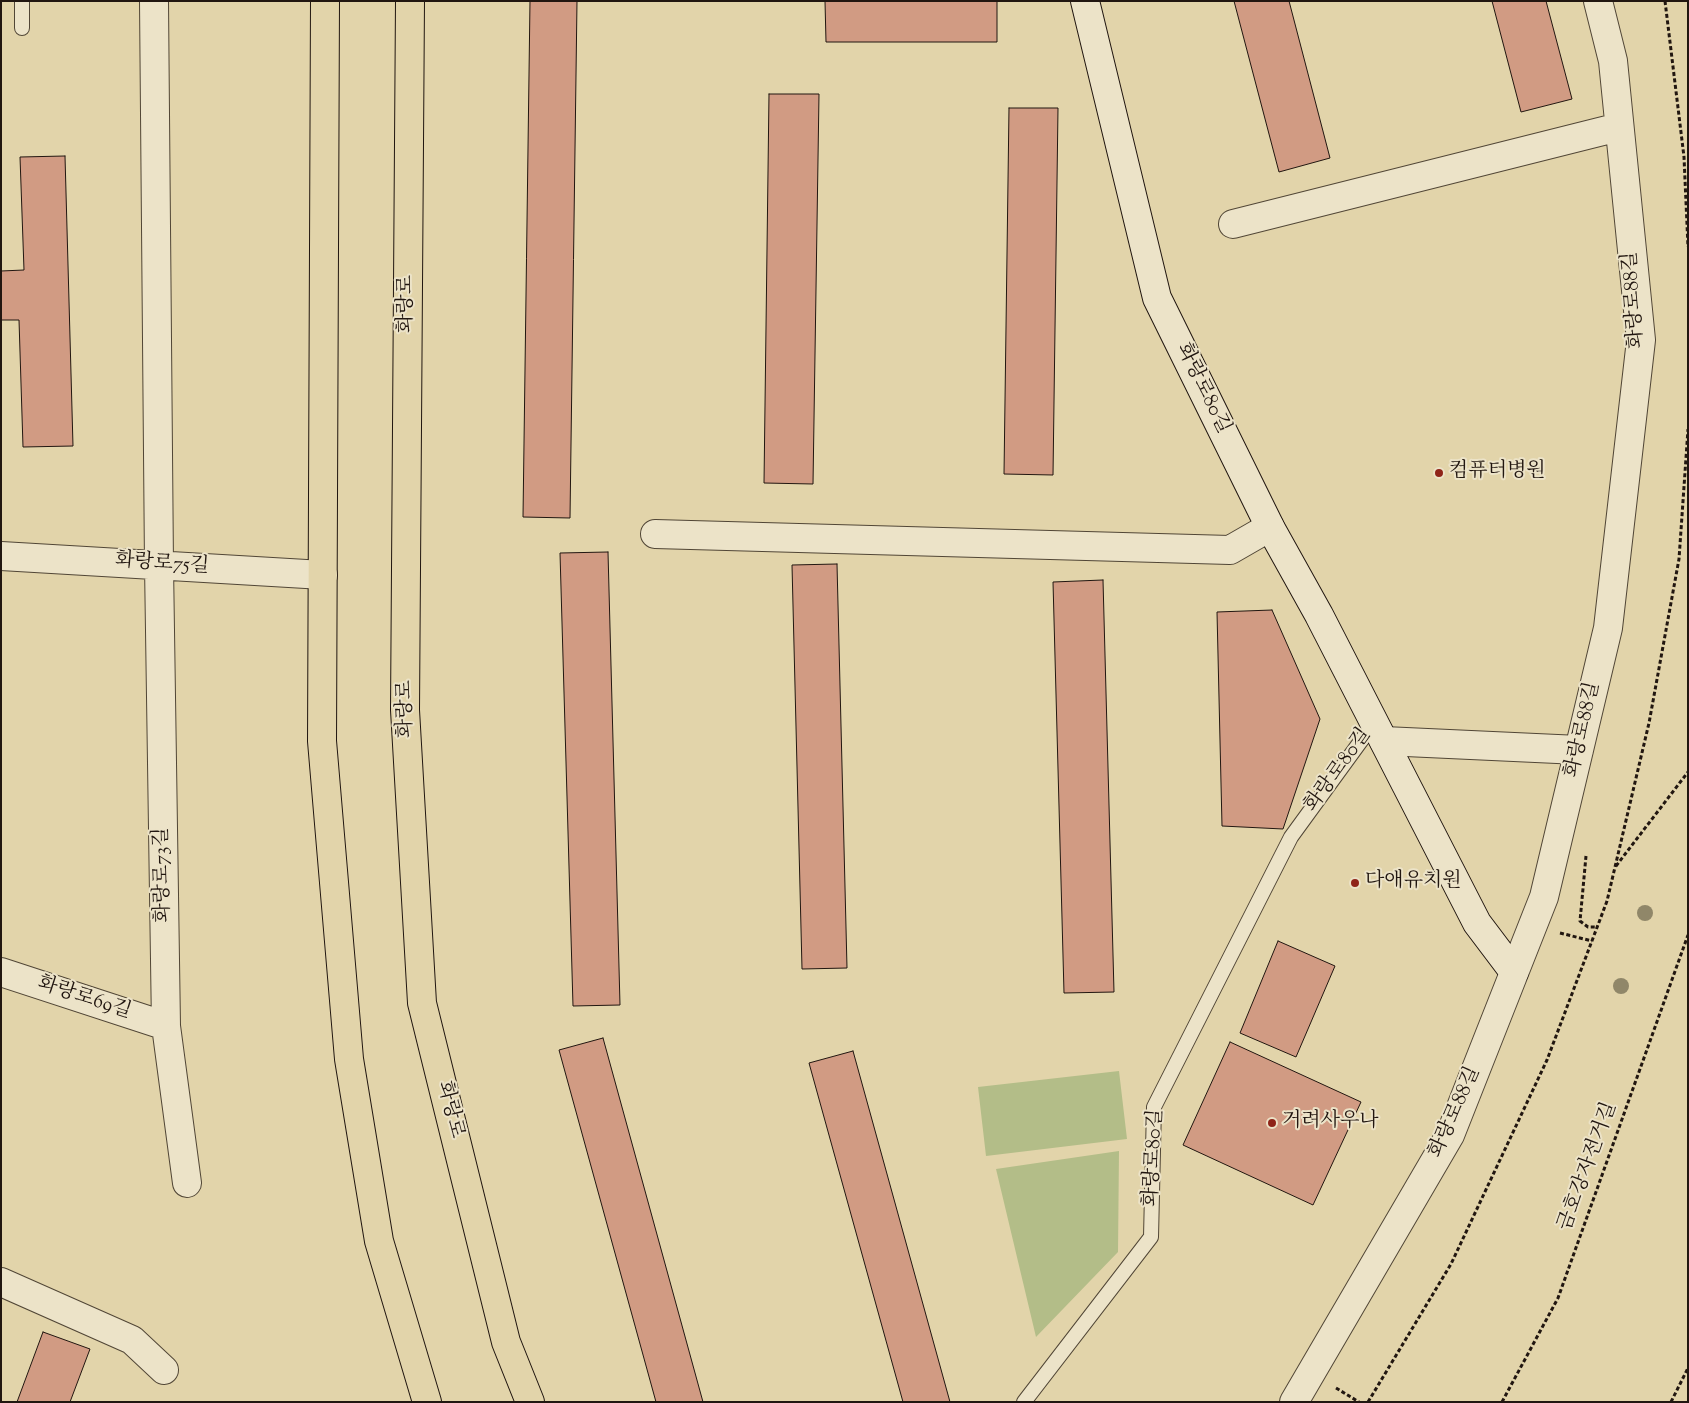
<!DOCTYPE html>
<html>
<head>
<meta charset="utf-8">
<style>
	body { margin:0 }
	#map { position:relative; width:1689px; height:1403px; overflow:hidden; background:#e2d4aa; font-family:"Sorts Mill Goudy",serif }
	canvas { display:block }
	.frame { position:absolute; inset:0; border:2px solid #211610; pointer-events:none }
</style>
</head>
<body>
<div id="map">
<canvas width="1689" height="1403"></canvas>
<div class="frame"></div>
</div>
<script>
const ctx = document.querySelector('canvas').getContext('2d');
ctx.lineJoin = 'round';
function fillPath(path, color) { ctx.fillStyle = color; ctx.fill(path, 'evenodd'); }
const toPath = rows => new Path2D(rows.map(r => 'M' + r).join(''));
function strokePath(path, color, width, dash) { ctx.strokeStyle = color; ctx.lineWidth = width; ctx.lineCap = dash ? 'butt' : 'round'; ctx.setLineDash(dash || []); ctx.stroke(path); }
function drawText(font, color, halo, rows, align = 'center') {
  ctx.font = font + ' "Sorts Mill Goudy","Noto Serif KR",serif'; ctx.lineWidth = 4; ctx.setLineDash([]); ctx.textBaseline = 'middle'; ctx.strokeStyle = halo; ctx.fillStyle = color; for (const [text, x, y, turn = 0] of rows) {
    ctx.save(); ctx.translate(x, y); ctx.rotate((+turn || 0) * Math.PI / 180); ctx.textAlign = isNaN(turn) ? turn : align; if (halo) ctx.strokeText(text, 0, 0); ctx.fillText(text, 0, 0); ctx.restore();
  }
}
fillPath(toPath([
	[1119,1071,1127,1139,986,1156,978,1087],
	[1119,1151,1118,1252,1036,1337,996,1169]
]), '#b3bd88');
const building = toPath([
	[530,1,577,1,570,518,523,517,530,1],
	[825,1,997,1,997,42,826,42,825,1],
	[1234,1,1289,1,1330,158,1279,172,1234,1],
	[1492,1,1546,1,1572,99,1521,112,1492,1],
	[769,94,819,94,813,484,764,483,769,94],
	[1009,108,1058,108,1053,475,1004,474,1009,108],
	[65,156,73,446,23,447,19,320,1,320,1,271,24,270,20,157,65,156],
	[608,552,620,1005,573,1006,560,553,608,552],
	[837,564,847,968,802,969,792,565,837,564],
	[1103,580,1114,992,1064,993,1053,582,1103,580],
	[1272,610,1320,719,1283,829,1222,826,1217,612,1272,610],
	[1278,941,1335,966,1296,1057,1240,1033,1278,941],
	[603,1038,703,1402,656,1402,559,1050,603,1038],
	[1230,1042,1361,1102,1313,1205,1183,1145,1230,1042],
	[853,1051,950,1402,903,1402,809,1063,853,1051],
	[43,1332,90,1349,70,1402,17,1402,43,1332]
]);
fillPath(building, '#d19b83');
strokePath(building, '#211610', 1);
const lane = toPath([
	[22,28,22,1],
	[1024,1402,1151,1237,1154,1107,1291,837,1374,723]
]);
const street = toPath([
	[154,1,159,565,166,1026,187,1183],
	[1233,224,1619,127],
	[655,534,1230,550,1270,527],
	[1,556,323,575],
	[1384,741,1579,750],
	[1,972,166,1026],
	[1,1282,132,1340,164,1370],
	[1294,1402,1450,1135,1544,897,1608,628,1641,340,1613,61,1598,1]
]);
const secondary = toPath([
	[1085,1,1157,298,1270,527,1319,615,1477,923,1514,972]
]);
const primary = toPath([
	[325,1,322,741,349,1059,379,1241,427,1402],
	[410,1,405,710,422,1003,506,1342,530,1402]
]);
strokePath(lane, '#514636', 16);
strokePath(street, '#514636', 30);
strokePath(secondary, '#211610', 30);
strokePath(primary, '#211610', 30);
strokePath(toPath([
	[1665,1,1684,157,1688,247],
	[1586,856,1580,921,1588,927,1597,927],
	[1616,866,1688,772],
	[1560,933,1592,941],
	[1336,1388,1359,1402],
	[1368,1402,1451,1264,1547,1060,1607,901,1649,723,1679,559,1688,429],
	[1502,1402,1558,1298,1688,935],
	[1671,1402,1688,1368]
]), '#211610', 3, [4, 2.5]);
strokePath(lane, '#ece3c8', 14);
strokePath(street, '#ece3c8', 28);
strokePath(secondary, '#ece3c8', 28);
strokePath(primary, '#e2d4aa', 28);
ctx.fillStyle = '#908769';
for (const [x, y] of [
	[1645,913],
	[1621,986]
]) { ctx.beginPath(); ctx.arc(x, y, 8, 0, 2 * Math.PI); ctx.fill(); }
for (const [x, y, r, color] of [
	[1439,473,5,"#8f2418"],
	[1355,883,5,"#8f2418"],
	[1272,1123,5,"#8f2418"]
]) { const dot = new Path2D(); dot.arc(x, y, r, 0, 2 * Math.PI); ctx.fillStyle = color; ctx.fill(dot); strokePath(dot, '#ece3c8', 2); }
drawText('20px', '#211610', '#ece3c8', [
	["화랑로88길",1635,300,-94],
	["화랑로",408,304,-90],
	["화랑로80길",1202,389,64],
	["화랑로75길",162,565,4],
	["화랑로",407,709,-91],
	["화랑로88길",1584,730,-77],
	["화랑로80길",1339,771,-54],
	["화랑로73길",164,875,-91],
	["화랑로69길",84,999,18],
	["화랑로",449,1110,76],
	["화랑로88길",1456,1113,-66],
	["화랑로80길",1155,1158,-87],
	["금호강자전거길",1589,1167,-70]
]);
drawText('20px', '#211610', '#ece3c8', [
	["컴퓨터병원",1449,473],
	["다애유치원",1365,883],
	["거려사우나",1282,1123]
], 'left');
</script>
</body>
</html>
